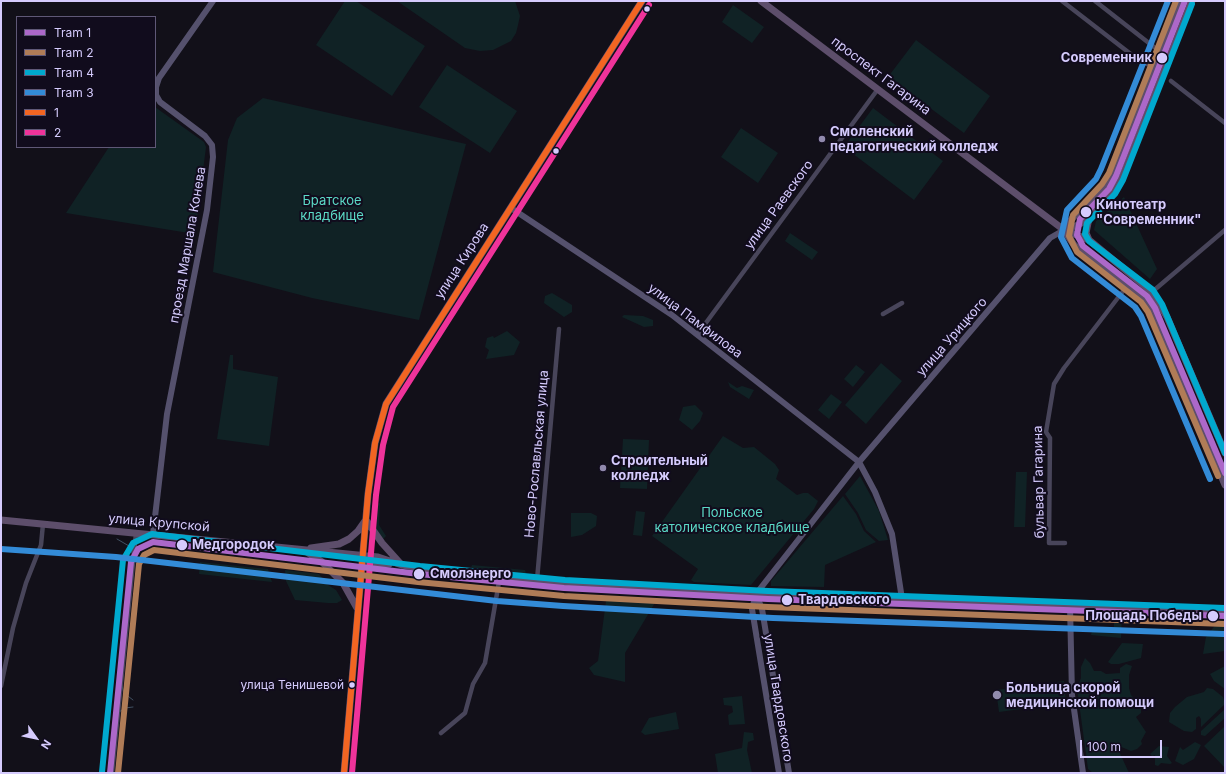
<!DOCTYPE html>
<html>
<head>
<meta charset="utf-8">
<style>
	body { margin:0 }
	#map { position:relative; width:1226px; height:774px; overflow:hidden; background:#121019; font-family:Inter,sans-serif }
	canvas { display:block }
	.frame { position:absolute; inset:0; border:2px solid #d5cbfd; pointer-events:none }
	.legend { position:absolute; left:16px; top:16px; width:140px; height:132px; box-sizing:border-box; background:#110c1d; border:1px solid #5f5877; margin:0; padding:5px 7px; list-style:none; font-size:12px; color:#d5cbfd }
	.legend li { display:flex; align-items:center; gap:8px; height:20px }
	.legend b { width:20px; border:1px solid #5f5877 }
	.north { position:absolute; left:16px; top:718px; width:40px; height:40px; -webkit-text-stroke:3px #110c1d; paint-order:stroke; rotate:123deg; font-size:11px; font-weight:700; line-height:16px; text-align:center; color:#d5cbfd }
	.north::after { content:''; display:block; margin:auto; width:14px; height:18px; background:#d5cbfd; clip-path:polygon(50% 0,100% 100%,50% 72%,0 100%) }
	.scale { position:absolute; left:1080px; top:740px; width:82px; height:18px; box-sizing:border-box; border:2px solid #d5cbfd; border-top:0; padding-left:5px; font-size:12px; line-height:14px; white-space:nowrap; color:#d5cbfd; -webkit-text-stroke:3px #110c1d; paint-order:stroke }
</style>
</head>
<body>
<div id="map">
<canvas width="1226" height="774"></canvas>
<div class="frame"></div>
<ul class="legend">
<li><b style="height:5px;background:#ac68c9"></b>Tram 1</li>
<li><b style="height:5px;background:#b07c57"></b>Tram 2</li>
<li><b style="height:5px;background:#00a9ce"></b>Tram 4</li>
<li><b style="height:5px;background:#338bd7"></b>Tram 3</li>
<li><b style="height:5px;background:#f26522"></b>1</li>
<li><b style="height:5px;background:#ef339a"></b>2</li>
</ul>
<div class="north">N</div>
<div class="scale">100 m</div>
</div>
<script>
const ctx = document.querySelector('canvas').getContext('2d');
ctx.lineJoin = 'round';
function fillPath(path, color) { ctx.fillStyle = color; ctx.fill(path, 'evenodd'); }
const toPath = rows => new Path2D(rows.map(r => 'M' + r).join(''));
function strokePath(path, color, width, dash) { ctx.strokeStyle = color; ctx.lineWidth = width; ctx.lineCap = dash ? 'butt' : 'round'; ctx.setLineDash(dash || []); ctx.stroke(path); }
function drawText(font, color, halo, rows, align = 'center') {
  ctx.font = font + ' Inter,sans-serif'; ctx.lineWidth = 4; ctx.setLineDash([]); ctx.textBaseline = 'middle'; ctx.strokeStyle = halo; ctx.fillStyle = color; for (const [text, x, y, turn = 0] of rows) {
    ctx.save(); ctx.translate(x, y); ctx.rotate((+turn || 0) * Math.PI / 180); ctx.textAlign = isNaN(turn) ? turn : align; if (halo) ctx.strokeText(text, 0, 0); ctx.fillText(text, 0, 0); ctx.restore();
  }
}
fillPath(toPath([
	[345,1,356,1,425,46,392,96,316,45],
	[397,1,515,1,520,16,518,25,516,33,511,41,493,50,480,51,465,48],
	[733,5,764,27,752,43,722,22],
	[916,40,990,96,964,133,888,77],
	[447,65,517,111,490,153,419,107],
	[263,98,466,144,419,320,312,298,213,272,228,140,237,118],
	[155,107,204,142,206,147,195,234,66,213,109,147,155,147],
	[873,108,943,161,914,200,844,147],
	[741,128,778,153,758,183,721,157],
	[1124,197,1157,269,1150,279,1094,230,1096,221],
	[790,233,818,252,812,260,785,241],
	[552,293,572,305,572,312,564,317,544,303,545,296],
	[624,315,643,316,653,320,653,326,644,327,622,317],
	[507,331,520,342,514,355,486,359,489,350,485,347,487,338,493,336,494,338],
	[230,355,233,355,233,369,278,377,269,446,217,439],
	[881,363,902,381,866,424,845,405],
	[856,365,865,372,853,387,844,379],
	[728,382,737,388,742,386,754,390,749,399,730,387],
	[831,394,842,402,829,419,818,410],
	[695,405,703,413,700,421,692,430,679,420,683,407],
	[723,436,743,448,754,447,775,464,779,470,776,479,797,495,803,493,808,493,818,501,814,509,751,585,694,582,691,580,698,569,652,536],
	[623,439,649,440,647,489,620,488],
	[1016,472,1027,472,1025,527,1014,527],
	[860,476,879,511,888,540,879,541,866,530,858,513,845,494],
	[843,496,856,514,864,531,876,542,825,565,824,587,771,586,771,581],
	[380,503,379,525,386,536,383,539,375,528,376,504],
	[636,511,645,512,642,536,633,535],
	[571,513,591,513,597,516,596,526,582,535,571,537],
	[200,562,268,569,272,582,199,574],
	[472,565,525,570,526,574,471,568],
	[285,570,319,574,328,585,336,590,342,600,337,603,328,603,295,600,286,581],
	[606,601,656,601,625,653,625,682,594,675,589,668,598,661],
	[1116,616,1122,617,1121,638,1091,635,1092,631,1114,631,1114,618],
	[1216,624,1225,624,1225,651,1203,654,1206,637],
	[1122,643,1143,644,1141,658,1119,664,1111,664,1108,662],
	[1085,658,1090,663,1094,671,1101,671,1106,674,1120,673,1120,668,1126,664,1132,666,1129,675,1129,688,1131,695,1141,707,1141,713,1136,717,1146,732,1141,741,1142,744,1137,749,1131,751,1119,746,1118,749,1129,773,1093,773,1088,769,1077,688,1081,678,1081,667],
	[1225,666,1225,689,1214,681,1210,674],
	[1064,681,1066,703,999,712,996,690],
	[1207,688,1213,689,1223,697,1225,704,1201,727,1201,719,1199,716,1196,718,1196,729,1192,732,1184,731,1169,722,1170,713,1175,707,1187,697,1204,692],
	[742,696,745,724,729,725,728,715,733,712,732,706,724,705,723,698],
	[1225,709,1225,718,1205,736,1201,735,1201,731],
	[676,712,679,729,645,735,641,732,649,718],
	[1225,726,1225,768,1204,746],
	[744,732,753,733,754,740,748,742,747,750,752,773,718,773,715,754,742,748],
	[1195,742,1201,745,1194,759,1183,765,1175,761,1180,747,1183,750],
	[1159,746,1169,747,1167,756,1172,763,1170,764,1161,763,1158,766,1155,765,1155,755,1152,756,1150,754]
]), '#102225');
strokePath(toPath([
	[1062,1,1132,55,1147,64],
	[1095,1,1154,47],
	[1171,81,1225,123],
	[1152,292,1225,230],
	[883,314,902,303],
	[697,335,878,89],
	[1065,543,1049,543,1050,438,1046,432,1054,384,1064,368,1127,286],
	[537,580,559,329],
	[1,686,13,628,26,583,41,545,43,524],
	[441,733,465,713,473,684,485,663,500,576],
	[112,773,136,533]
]), '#48455a', 4.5);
strokePath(toPath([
	[511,208,672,315,859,462,875,492,892,534,902,599],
	[153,534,167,414,207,210,213,157,212,145,205,136,160,102,156,95,156,87,159,78,213,1],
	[756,594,762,609,789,773],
	[1070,605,1072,695,1083,773],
	[779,773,752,609,756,594,859,462,1050,238,1064,230]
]), '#55516d', 6);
strokePath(toPath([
	[761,1,1064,230,1089,240,1152,292,1167,317,1225,453],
	[1064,229,1075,215,1105,187,1113,174,1181,1],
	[1064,230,1074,245,1143,299,1152,312,1225,485],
	[1064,230,1078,225,1089,218,1113,193,1121,180,1192,1],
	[1089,240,1086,233,1089,218],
	[1,520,378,557,402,565,442,571,565,583,828,597,1225,611],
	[366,520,382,543,400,563],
	[311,548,339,544,349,539,358,531,365,521],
	[304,550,322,562,343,583,357,608],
	[362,563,389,564],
	[344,773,368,494,375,443,386,404,642,1]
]), '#5d4e6b', 7);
strokePath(toPath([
	[117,539,129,546,135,560],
	[122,686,124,693,133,700],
	[115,718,119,712,125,708,133,707]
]), '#415163', 1);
strokePath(toPath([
	[344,773,368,494,375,443,386,404,642,1]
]), '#f26522', 6);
strokePath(toPath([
	[352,773,376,495,383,445,393,407,649,5]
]), '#ef339a', 6);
strokePath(toPath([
	[1185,1,1116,176,1109,189,1080,219,1077,235,1083,246,1147,296,1155,308,1225,473],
	[110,773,131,562,138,549,153,542,419,574,564,588,768,599,1225,616]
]), '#ac68c9', 6);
strokePath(toPath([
	[1176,1,1109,173,1102,184,1073,215,1069,236,1077,252,1141,302,1148,312,1218,476],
	[118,773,139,564,144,555,154,550,418,582,564,596,768,607,1225,624]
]), '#b07c57', 6);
strokePath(toPath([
	[1192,4,1123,180,1115,194,1087,223,1085,234,1089,241,1153,290,1162,304,1225,453],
	[102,772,123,560,133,543,152,534,420,566,565,580,768,591,1225,608]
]), '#00a9ce', 6);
strokePath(toPath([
	[1168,1,1101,169,1096,179,1067,210,1061,237,1072,258,1135,307,1141,316,1210,479],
	[1,549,116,557,497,601,563,606,773,618,1224,634]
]), '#338bd7', 6);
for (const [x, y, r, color] of [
	[647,9,3.5,"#d5cbfd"],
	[1162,58,6,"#d5cbfd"],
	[822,139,4,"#918aad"],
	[556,151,3.5,"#d5cbfd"],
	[1086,212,6,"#d5cbfd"],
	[603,468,4,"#918aad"],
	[182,545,6,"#d5cbfd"],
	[419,574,6,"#d5cbfd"],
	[787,600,6,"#d5cbfd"],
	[1213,616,6,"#d5cbfd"],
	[352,685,3.5,"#d5cbfd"],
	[997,695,5,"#918aad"]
]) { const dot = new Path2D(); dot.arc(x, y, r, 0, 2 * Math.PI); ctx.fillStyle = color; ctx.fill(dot); strokePath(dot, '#110c1d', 1.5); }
drawText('12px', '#d5cbfd', '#110c1d', [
	["улица Тенишевой",344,685]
], 'right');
drawText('bold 13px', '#d5cbfd', '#110c1d', [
	["Современник",1152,58,"right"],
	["Кинотеатр",1096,205],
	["\"Современник\"",1096,220],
	["Медгородок",192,545],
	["Смолэнерго",430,574],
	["Твардовского",798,600],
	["Площадь Победы",1202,616,"right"]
], 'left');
drawText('13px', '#d5cbfd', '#110c1d', [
	["проспект Гагарина",881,76,37],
	["улица Раевского",779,205,-54],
	["проезд Маршала Конева",188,245,-80],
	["улица Кирова",462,261,-57],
	["улица Памфилова",695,321,37],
	["улица Урицкого",952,337,-49],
	["Ново-Рославльская улица",537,454,-85],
	["бульвар Гагарина",1039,482,-91],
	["улица Крупской",159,523,5],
	["улица Твардовского",778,698,81]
]);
drawText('bold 13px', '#d5cbfd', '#110c1d', [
	["Смоленский",830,132],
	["педагогический колледж",830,147],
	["Строительный",611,461],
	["колледж",611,476],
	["Больница скорой",1006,688],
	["медицинской помощи",1006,703]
], 'left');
drawText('13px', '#5bd9c6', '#110c1d', [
	["Братское",332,201],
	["кладбище",332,216],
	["Польское",732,513],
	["католическое кладбище",732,528]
]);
</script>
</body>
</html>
